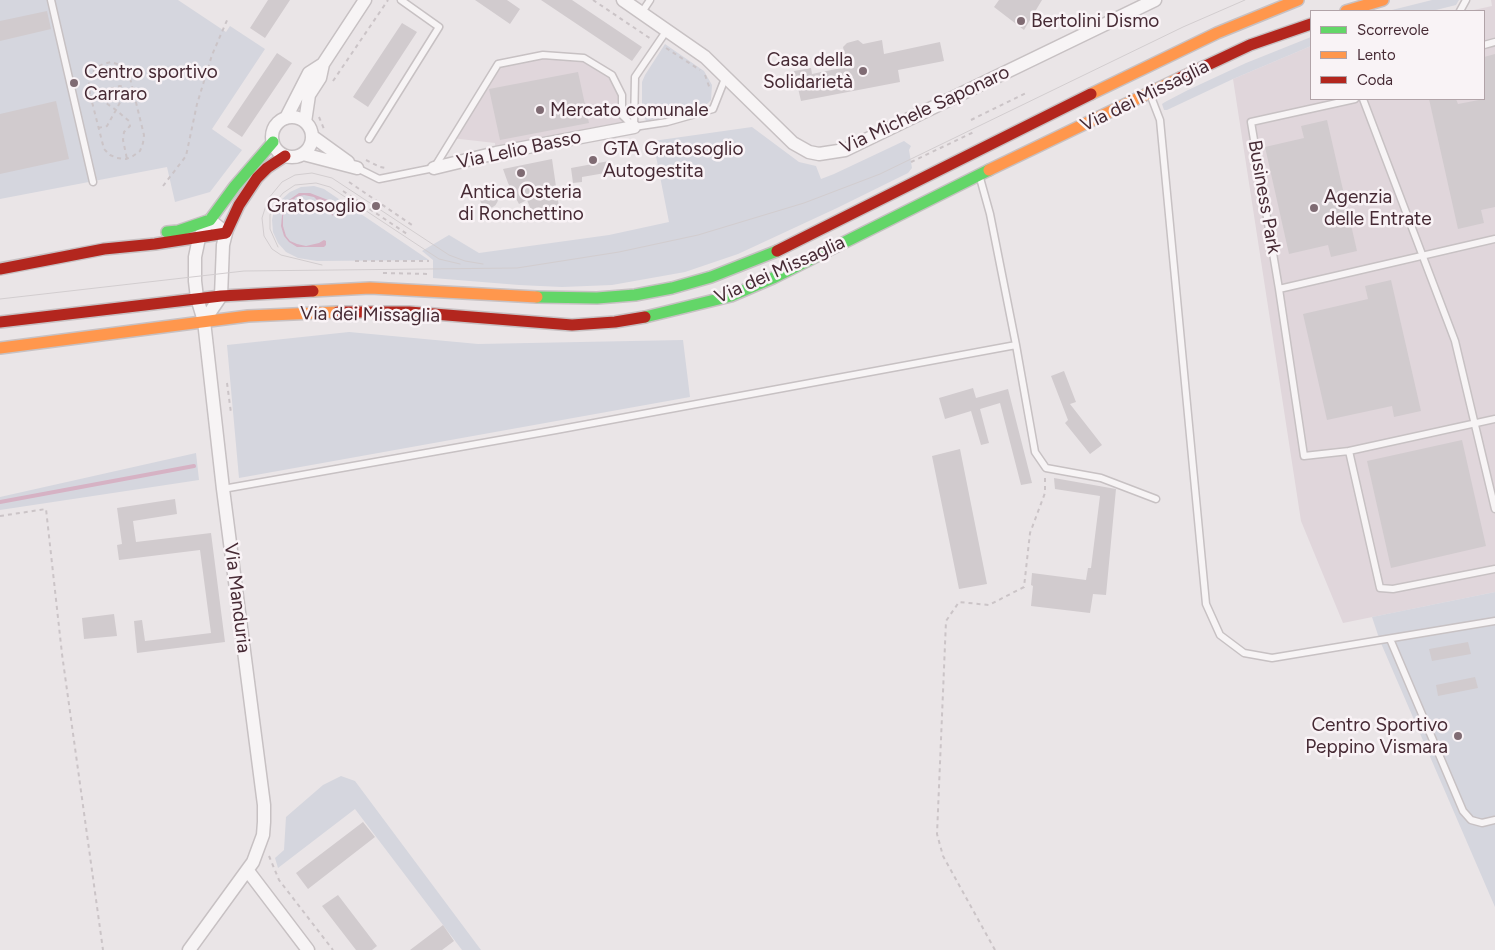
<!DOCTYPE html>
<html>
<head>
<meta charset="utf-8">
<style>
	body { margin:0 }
	#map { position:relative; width:1495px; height:950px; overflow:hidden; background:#eae5e7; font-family:Figtree,sans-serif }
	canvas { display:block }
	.legend { position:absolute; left:1310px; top:10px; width:175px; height:90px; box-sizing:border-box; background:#f9f3f6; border:1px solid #b1a3a8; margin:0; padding:6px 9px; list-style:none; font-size:15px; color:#462a34 }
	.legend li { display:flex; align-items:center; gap:10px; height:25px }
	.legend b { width:25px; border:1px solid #b1a3a8 }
</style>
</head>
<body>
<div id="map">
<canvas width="1495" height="950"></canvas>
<ul class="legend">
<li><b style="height:6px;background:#63d668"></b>Scorrevole</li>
<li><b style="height:6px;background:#ff974d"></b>Lento</li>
<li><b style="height:6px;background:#b3261e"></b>Coda</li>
</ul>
</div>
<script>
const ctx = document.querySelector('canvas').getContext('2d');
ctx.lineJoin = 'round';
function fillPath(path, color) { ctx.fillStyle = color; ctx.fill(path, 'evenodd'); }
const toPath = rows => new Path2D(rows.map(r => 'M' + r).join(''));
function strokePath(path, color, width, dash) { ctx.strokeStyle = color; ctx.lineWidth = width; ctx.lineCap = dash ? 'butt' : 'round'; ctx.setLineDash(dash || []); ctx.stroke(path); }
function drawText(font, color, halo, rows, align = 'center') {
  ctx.font = font + ' Figtree,sans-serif'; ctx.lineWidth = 5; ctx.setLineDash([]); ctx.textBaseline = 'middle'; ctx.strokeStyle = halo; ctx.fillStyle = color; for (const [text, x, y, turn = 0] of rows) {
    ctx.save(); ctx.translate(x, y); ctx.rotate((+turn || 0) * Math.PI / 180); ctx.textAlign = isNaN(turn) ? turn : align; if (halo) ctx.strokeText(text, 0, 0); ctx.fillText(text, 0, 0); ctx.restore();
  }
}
fillPath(toPath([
	[1491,0,1495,0,1495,592,1343,623,1301,521,1233,79,1311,46,1311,99,1484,99,1484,11,1474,11,1474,10,1492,6],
	[543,55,584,58,612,75,622,95,622,115,634,127,496,153,495,143,451,138,498,64]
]), '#e0d6db');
fillPath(toPath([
	[0,0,178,0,226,32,230,26,265,49,212,129,242,150,210,192,175,202,167,167,0,199],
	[1432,0,1459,0,1456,5,1432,11,1388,11],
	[1311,37,1311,46,1233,79,1167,110,1164,110,1162,104,1165,102,1188,90,1246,63],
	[665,44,704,71,712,85,711,100,705,106,696,110,646,121,642,109,642,82,645,75],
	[752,127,799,162,816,166,821,179,834,174,904,141,911,146,909,150,912,168,908,173,837,208,738,254,685,272,612,285,562,287,519,285,433,278,433,260,422,251,449,235,479,253,609,235,669,222,653,141],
	[314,186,324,189,429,260,317,261,298,258,286,252,278,243,273,232,272,220,274,210,281,200,290,192,301,187],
	[349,332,478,344,683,340,690,397,239,478,227,345],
	[196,453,199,480,0,510,0,497],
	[1495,592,1495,907,1380,641,1372,617],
	[341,776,355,781,481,950,462,950,355,809,278,868,275,858,284,850,286,817,323,785]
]), '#d5d6de');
fillPath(toPath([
	[299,193,310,193,333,202,332,207,333,216,314,197,304,195,296,197,286,208,283,216,283,226,286,236,290,241,297,244,306,246,319,243,324,240,326,241,326,245,324,247,297,247,289,242,284,236,281,226,282,216,284,207,289,200]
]), '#d6b2c4');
strokePath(toPath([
	[0,502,194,466]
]), '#d6b2c4', 4);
fillPath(toPath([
	[268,0,290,0,265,38,250,28],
	[475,0,507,0,520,9,510,24],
	[541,0,572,0,642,47,632,61],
	[999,0,1042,0,1024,30,994,7],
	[47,11,51,29,0,41,0,21],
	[402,23,417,32,368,107,353,97],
	[858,40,863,44,882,40,884,54,940,42,944,61,898,70,900,82,801,101,794,71,811,68,812,74,841,68,840,62,846,61,843,47,847,43],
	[277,53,292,63,242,137,227,127],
	[1495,54,1495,207,1481,210,1484,223,1458,229,1429,99,1456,99,1458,104,1484,99,1484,57],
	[578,72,589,123,500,140,489,89],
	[56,101,69,159,0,174,0,114],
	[1327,120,1357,251,1331,257,1328,245,1289,254,1265,147,1304,138,1301,126],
	[552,159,560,214,535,220,527,200,519,204,508,183,503,169],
	[609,161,611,172,582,177,582,182,573,183,571,168],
	'480 199a9 9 0 1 1 18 0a9 9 0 1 1-18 0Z',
	[1391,280,1421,411,1394,417,1392,406,1327,420,1303,314,1368,299,1365,286],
	[1064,371,1076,402,1070,404,1102,445,1090,454,1065,423,1068,420,1051,376],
	[973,388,976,398,1008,389,1032,483,1021,485,1000,403,980,409,989,443,981,445,971,411,945,419,939,398],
	[1462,440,1486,546,1391,568,1367,461],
	[960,449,987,584,959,589,932,456],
	[1054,478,1116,489,1106,595,1093,594,1090,613,1031,606,1033,586,1031,585,1032,573,1086,580,1088,568,1091,568,1100,496,1055,489],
	[175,499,177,514,133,521,136,542,211,533,225,642,137,653,134,621,142,620,145,641,211,633,200,550,119,560,117,545,122,544,117,508],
	[114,614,117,636,84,639,82,618],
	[1468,642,1471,654,1432,661,1429,649],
	[1475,677,1478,688,1438,696,1436,685],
	[363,822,375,837,308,889,296,873],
	[338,895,377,946,372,950,356,950,322,906],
	[443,925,454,941,442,950,410,950]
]), '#d1cbce');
const lane = toPath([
	[51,0,93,182],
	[1460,11,1466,0],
	[642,12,650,0],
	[1484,45,1495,42],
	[1150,94,1160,120,1206,604,1220,635,1244,653,1272,658,1495,621],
	[1355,99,1251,122,1279,289,1304,456,1349,451,1495,419],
	[1363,99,1455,341,1495,509],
	[634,127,667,122,713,109,726,76],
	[634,127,635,77,667,30],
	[369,139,439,27,401,0],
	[357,168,379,179,434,168,498,64,543,55,584,58,612,75,622,95,622,115,633,126],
	[980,178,990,214,1016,345,1035,452,1046,468,1101,478,1156,499],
	[1279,289,1495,239],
	[1349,451,1380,588,1393,589,1495,569],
	[223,489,556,430,1016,345],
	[1390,639,1463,811,1471,820,1482,823,1495,820]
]);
const street = toPath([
	[623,0,705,57,793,143,809,152,819,154,845,150,1155,0],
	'272 137a20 20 0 1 1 40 0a20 20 0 1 1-40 0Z',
	[286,118,309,73,323,64,365,0],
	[305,122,309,95,320,78,323,64],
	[312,136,348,162],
	[303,154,357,168],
	[434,168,496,153,634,127],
	[248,871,308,950],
	[189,950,253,862,263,835,264,822,264,805,223,489,204,321,197,298,195,281,195,257,199,238,210,220,226,233,223,245,221,296,204,321]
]);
const fast = toPath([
	[167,232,178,231,210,220,235,186,273,142],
	[537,297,597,298,635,295,672,288,711,277,777,251],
	[645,317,731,296,773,278,989,170]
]);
const slow = toPath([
	[1346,11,1383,0],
	[1091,94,1217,33,1298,0],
	[989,170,1180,78],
	[313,291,370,288,537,297],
	[0,348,248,316,338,312]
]);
const jam = toPath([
	[1180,78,1250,45,1311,24],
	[777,251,1091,94],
	[0,269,104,249,155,244,226,233,239,205,257,178,267,168,285,156],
	[338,312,409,312,572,325,615,322,645,317],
	[0,322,221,296,313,291]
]);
strokePath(lane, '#c7c1c3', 9);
strokePath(street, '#c7c1c3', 15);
strokePath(fast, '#c7c1c3', 14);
strokePath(slow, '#c7c1c3', 14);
strokePath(jam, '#c7c1c3', 14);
strokePath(toPath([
	[593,0,651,39],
	[666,48,700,70],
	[705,75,710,89],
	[333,81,388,0],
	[83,95,90,94,104,149,110,155,117,158,126,159,133,156,140,151,143,143,144,135,130,78,127,70,120,65,111,62,103,64,96,68,90,76,89,84,90,94],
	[319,117,324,129],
	[971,120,1028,92],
	[98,128,107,126,116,110,125,93,125,87,120,86,98,92,99,97,106,103,116,110,129,121,130,126,124,132,123,140,127,159],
	[366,160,380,167,385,168],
	[911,162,976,131],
	[349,182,412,225],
	[163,186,186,156,197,104,212,55,228,18],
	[343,191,407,234],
	[355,261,429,261],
	[383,273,431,274],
	[227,383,231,413],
	[0,516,46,509,62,654,103,950],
	[269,856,279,880,333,950],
	[995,950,943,856,937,834,946,621,959,602,989,605,1024,587,1030,533,1045,493,1045,476]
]), '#cbc4c7', 2, [4, 4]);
strokePath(lane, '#f7f4f5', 6);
strokePath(street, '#f7f4f5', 12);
strokePath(fast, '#63d668', 11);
strokePath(slow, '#ff974d', 11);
strokePath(jam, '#b3261e', 11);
strokePath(toPath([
	[278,247,270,229,270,215,274,204,283,193,295,185,316,183,330,187,439,259,460,264],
	[322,265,281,255,272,249,264,236,262,218,268,199,282,182,295,175,312,173,332,178,449,255,465,261,483,264],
	[0,299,244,271,517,268,619,252,698,235,804,203,880,174,1183,27,1245,0]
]), '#d2cdcf', 1);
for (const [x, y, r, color] of [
	[1021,21,5,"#7f6b73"],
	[863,71,5,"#7f6b73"],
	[74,83,5,"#7f6b73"],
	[540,110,5,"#7f6b73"],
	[593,160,5,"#7f6b73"],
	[521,173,5,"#7f6b73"],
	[376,206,5,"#7f6b73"],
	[1314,208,5,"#7f6b73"],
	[1458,736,5,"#7f6b73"]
]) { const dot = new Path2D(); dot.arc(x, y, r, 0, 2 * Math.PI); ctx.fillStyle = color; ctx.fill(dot); strokePath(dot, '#f9f3f6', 2); }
drawText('19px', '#462a34', '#f9f3f6', [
	["Bertolini Dismo",1031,21],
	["Casa della",853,60,"right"],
	["Solidarietà",853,82,"right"],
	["Centro sportivo",84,72],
	["Carraro",84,94],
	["Mercato comunale",550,110],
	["GTA Gratosoglio",603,149],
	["Autogestita",603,171],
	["Antica Osteria",521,192,"center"],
	["di Ronchettino",521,214,"center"],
	["Agenzia",1324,197],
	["delle Entrate",1324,219],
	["Gratosoglio",366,206,"right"],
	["Centro Sportivo",1448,725,"right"],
	["Peppino Vismara",1448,747,"right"]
], 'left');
drawText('19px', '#462a34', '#f9f3f6', [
	["Via dei Missaglia",1145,96,-26],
	["Via Michele Saponaro",925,110,-25],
	["Via Lelio Basso",519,150,-12],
	["Business Park",1264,197,80],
	["Via dei Missaglia",780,270,-24],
	["Via dei Missaglia",370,315,1],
	["Via Manduria",237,598,83]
]);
</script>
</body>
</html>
